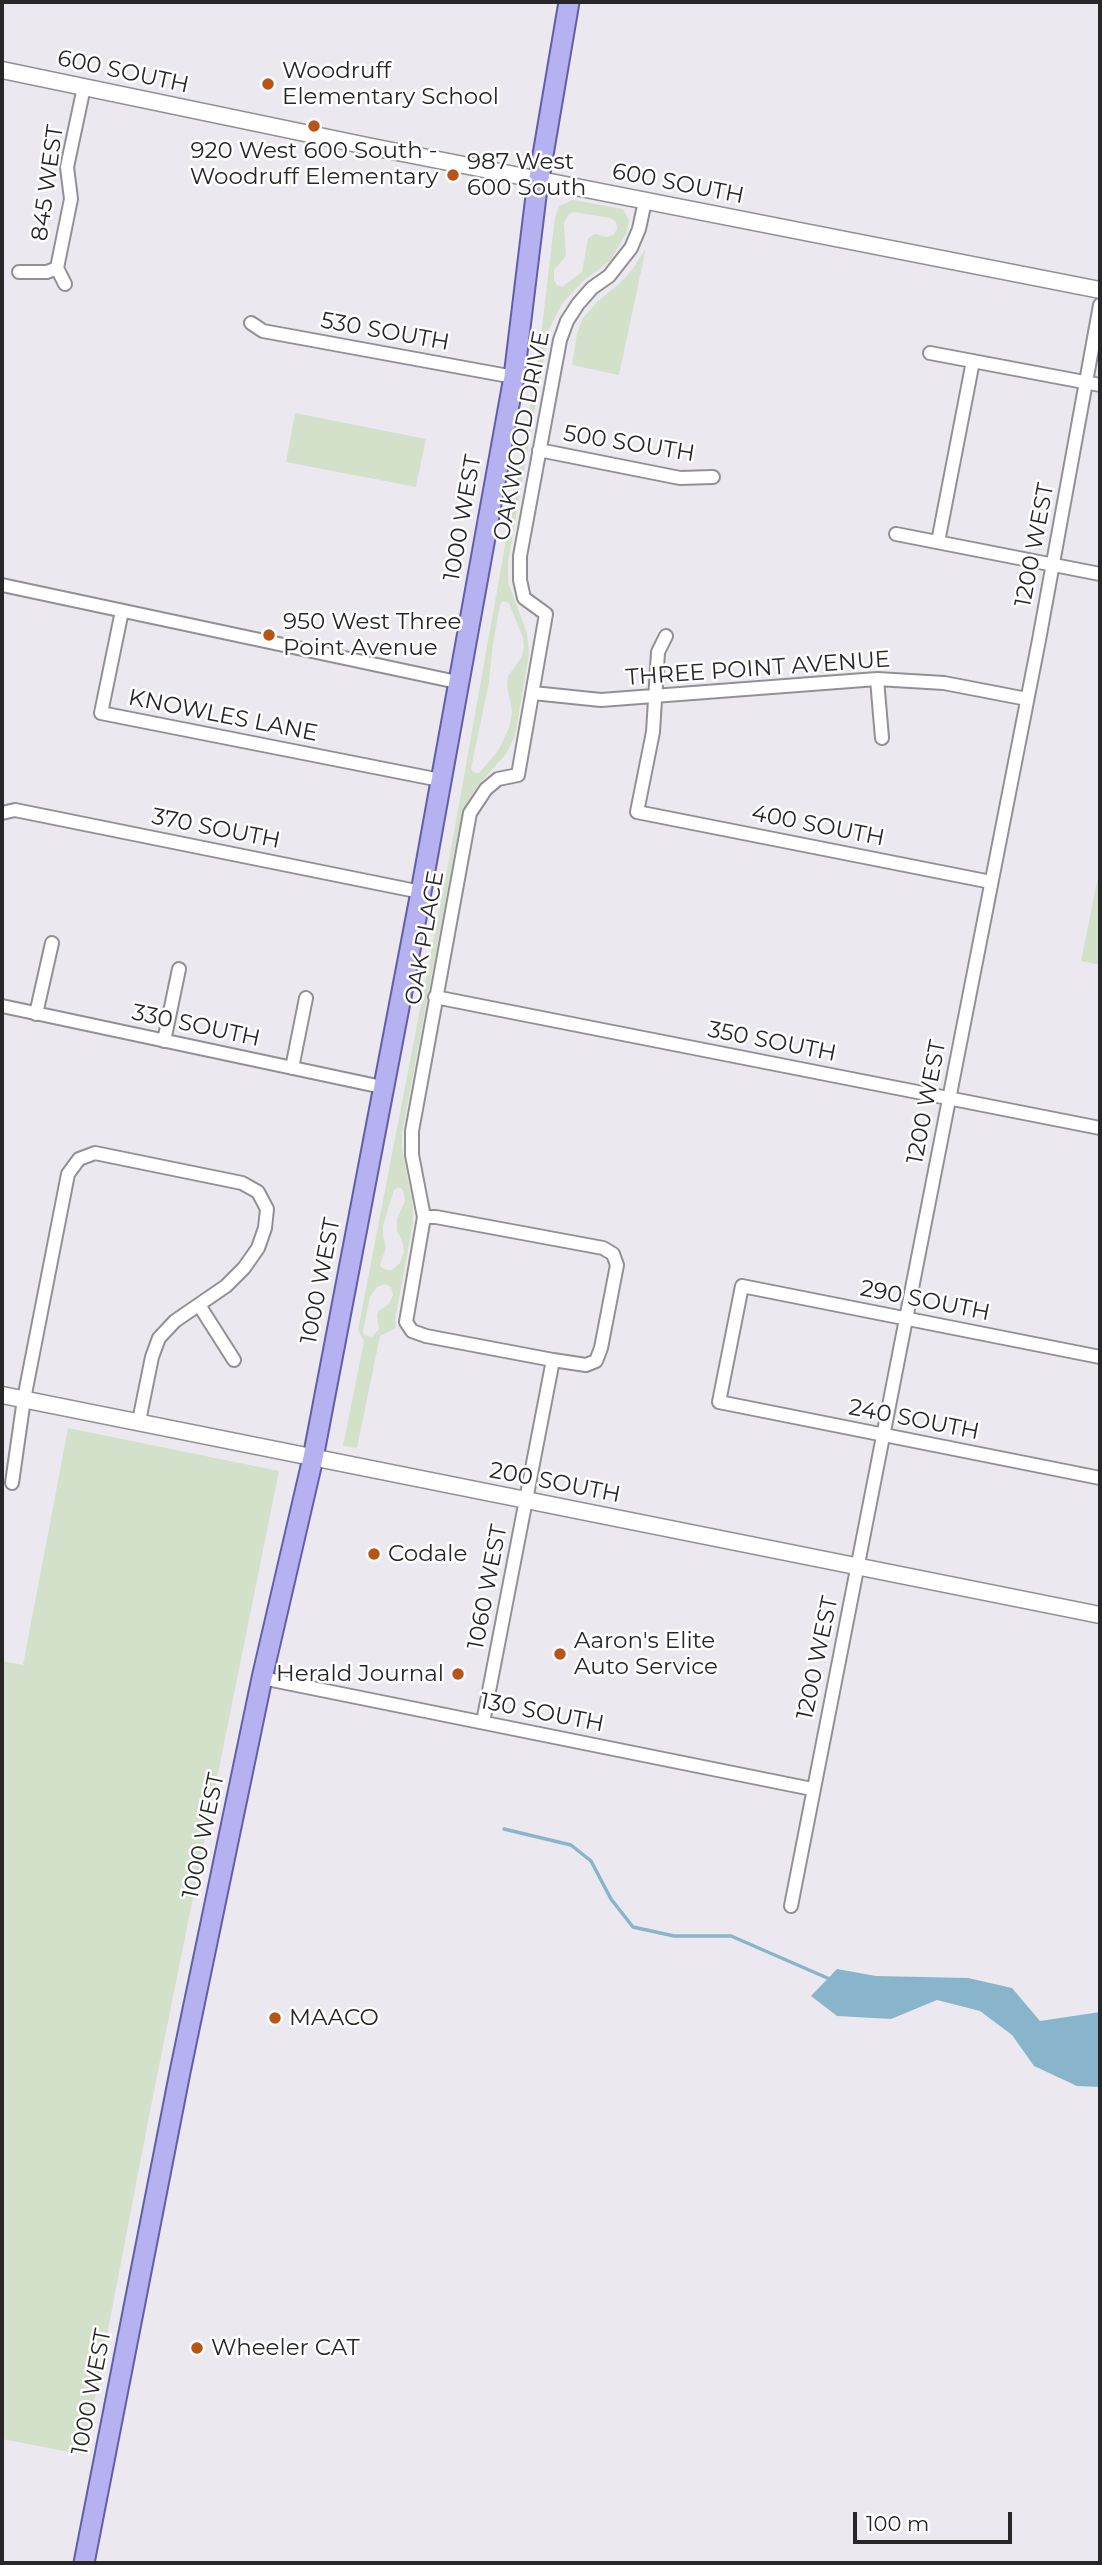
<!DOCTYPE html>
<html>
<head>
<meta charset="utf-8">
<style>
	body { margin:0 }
	#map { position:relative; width:1102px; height:2565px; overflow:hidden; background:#ebe9ef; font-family:Montserrat,sans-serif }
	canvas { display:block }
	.frame { position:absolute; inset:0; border:4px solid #272628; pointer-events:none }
	.scale { position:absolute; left:853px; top:2512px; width:159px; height:32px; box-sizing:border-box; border:4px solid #272628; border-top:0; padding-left:9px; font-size:21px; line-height:24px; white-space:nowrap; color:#272628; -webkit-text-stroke:5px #fff; paint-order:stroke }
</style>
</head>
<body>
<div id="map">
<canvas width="1102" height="2565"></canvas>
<div class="frame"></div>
<div class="scale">100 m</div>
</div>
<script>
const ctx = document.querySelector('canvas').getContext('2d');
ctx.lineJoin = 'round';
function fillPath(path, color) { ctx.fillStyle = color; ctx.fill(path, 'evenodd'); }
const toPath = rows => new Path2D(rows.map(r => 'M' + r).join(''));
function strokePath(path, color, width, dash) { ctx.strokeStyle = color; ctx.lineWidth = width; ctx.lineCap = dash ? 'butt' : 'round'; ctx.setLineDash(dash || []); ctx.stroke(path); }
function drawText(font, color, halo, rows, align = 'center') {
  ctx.font = font + ' Montserrat,sans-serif'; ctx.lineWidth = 5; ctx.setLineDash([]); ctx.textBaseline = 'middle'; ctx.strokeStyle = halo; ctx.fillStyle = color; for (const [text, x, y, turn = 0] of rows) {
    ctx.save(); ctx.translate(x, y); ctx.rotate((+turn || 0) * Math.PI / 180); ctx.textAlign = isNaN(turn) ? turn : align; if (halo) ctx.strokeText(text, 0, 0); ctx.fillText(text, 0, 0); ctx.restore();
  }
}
fillPath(toPath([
	[573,200,623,209,629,220,627,232,610,261,582,282,562,304,549,329,508,562,508,582,527,633,529,654,515,736,506,754,479,784,467,803,460,824,402,1134,402,1148,413,1206,413,1223,395,1320,396,1328,380,1336,357,1448,343,1446,364,1341,358,1330,451,849,538,360,555,217,559,206],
	[574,212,610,218,616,222,617,229,613,235,607,237,595,234,588,238,582,272,562,287,557,285,554,280,554,270,566,256,564,223,568,215],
	[503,601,509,603,523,638,524,648,521,658,508,676,507,686,512,712,509,728,498,751,479,773,475,773,471,769,489,682,492,651,500,604],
	[399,1187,403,1190,405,1201,397,1219,397,1230,403,1244,404,1252,400,1263,392,1270,386,1270,380,1266,386,1247,383,1236,383,1226,394,1190],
	[385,1284,391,1287,393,1295,389,1304,378,1311,377,1316,379,1329,372,1337,364,1335,363,1331,370,1297,377,1287],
	[646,248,619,375,572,365,577,333,583,318,597,302,620,283,634,267],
	[295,413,426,439,416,487,286,462],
	[1100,867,1100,965,1081,961],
	[68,1428,279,1471,152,2101,84,2455,2,2439,2,1661,23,1665]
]), '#d3e1ca');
fillPath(toPath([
	[837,1969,876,1976,968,1978,1012,1988,1040,2021,1100,2012,1100,2087,1077,2086,1034,2066,1012,2035,980,2011,937,2000,891,2019,837,2016,811,1996]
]), '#89b5cc');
strokePath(toPath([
	[504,1829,571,1845,591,1861,611,1899,633,1927,674,1936,731,1936,832,1980]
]), '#89b5cc', 3.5);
const street = toPath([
	[19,272,47,272,57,268],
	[65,284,57,268,71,199,67,167,84,87],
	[251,323,263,331,514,377],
	[930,353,1100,385],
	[539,450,680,478,713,477],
	[896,534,1100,574],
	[938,542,973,361],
	[2,585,457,682],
	[122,611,101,713,440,780],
	[666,636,658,652,653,732,637,812,991,882],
	[877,679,882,738],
	[533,693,601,700,877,679,944,683,1027,699],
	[2,813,15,810,421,892],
	[435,997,1100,1128],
	[2,1006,382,1087],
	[36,1014,52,943],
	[164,1041,179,969],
	[292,1068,306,998],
	[424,1217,412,1155,412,1131,470,813,486,789,498,779,518,775,546,614,524,598,520,580,520,556,560,340,567,321,578,304,592,288,609,276,631,248,639,229,645,201],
	[424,1217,436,1217,603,1248,613,1254,617,1265,601,1348,596,1361,586,1365,553,1360,426,1336,412,1331,406,1322,424,1217],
	[199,1305,234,1360],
	[1100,1357,742,1286,719,1402,1100,1478],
	[12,1483,24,1399,68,1174,79,1159,95,1153,242,1183,258,1192,267,1209,265,1228,258,1248,244,1268,226,1286,175,1321,159,1338,152,1357,139,1421],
	[262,1678,812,1789],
	[483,1722,553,1360],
	[791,1906,1039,640,1100,305]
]);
const secondary = toPath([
	[2,70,372,147,1100,290],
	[2,1395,1100,1615]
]);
const primary = toPath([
	[84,2563,180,2072,262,1678,313,1458,421,892,514,377,536,196,569,2]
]);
strokePath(street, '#929095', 16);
strokePath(secondary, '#929095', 19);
strokePath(primary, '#645fa5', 23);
strokePath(street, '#fff', 12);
strokePath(secondary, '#fff', 16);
strokePath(primary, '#b6b2f1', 19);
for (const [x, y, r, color] of [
	[268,84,7,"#b75516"],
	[314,126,7,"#b75516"],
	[453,175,7,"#b75516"],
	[269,635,7,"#b75516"],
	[374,1554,7,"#b75516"],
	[560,1654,7,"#b75516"],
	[458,1674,7,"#b75516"],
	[275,2018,7,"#b75516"],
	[197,2348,7,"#b75516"]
]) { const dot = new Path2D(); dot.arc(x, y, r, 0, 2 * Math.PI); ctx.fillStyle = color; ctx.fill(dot); strokePath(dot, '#fff', 2.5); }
drawText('23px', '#272628', '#fff', [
	["Woodruff",282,71],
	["Elementary School",282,97],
	["920 West 600 South -",314,151,"center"],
	["Woodruff Elementary",314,177,"center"],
	["987 West",467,162],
	["600 South",467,188],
	["950 West Three",283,622],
	["Point Avenue",283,648],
	["Codale",388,1554],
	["Aaron's Elite",574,1641],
	["Auto Service",574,1667],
	["Herald Journal",444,1674,"right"],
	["MAACO",289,2018],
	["Wheeler CAT",211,2348]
], 'left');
drawText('23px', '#272628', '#fff', [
	["600 SOUTH",123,72,12],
	["845 WEST",48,183,-82],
	["600 SOUTH",678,184,11],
	["530 SOUTH",385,332,10],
	["OAKWOOD DRIVE",522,436,-79],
	["500 SOUTH",629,444,9],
	["1000 WEST",463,518,-80],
	["1200 WEST",1035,545,-79],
	["THREE POINT AVENUE",758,669,-4],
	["KNOWLES LANE",223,716,11],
	["400 SOUTH",818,826,11],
	["370 SOUTH",216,829,11],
	["OAK PLACE",425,938,-80],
	["330 SOUTH",196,1026,12],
	["350 SOUTH",772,1042,11],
	["1200 WEST",927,1102,-79],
	["1000 WEST",321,1281,-79],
	["290 SOUTH",925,1301,11],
	["240 SOUTH",914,1420,11],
	["200 SOUTH",555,1483,11],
	["1060 WEST",488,1587,-79],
	["1200 WEST",818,1658,-78],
	["130 SOUTH",542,1713,11],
	["1000 WEST",204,1836,-78],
	["1000 WEST",92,2392,-79]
]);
</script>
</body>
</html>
